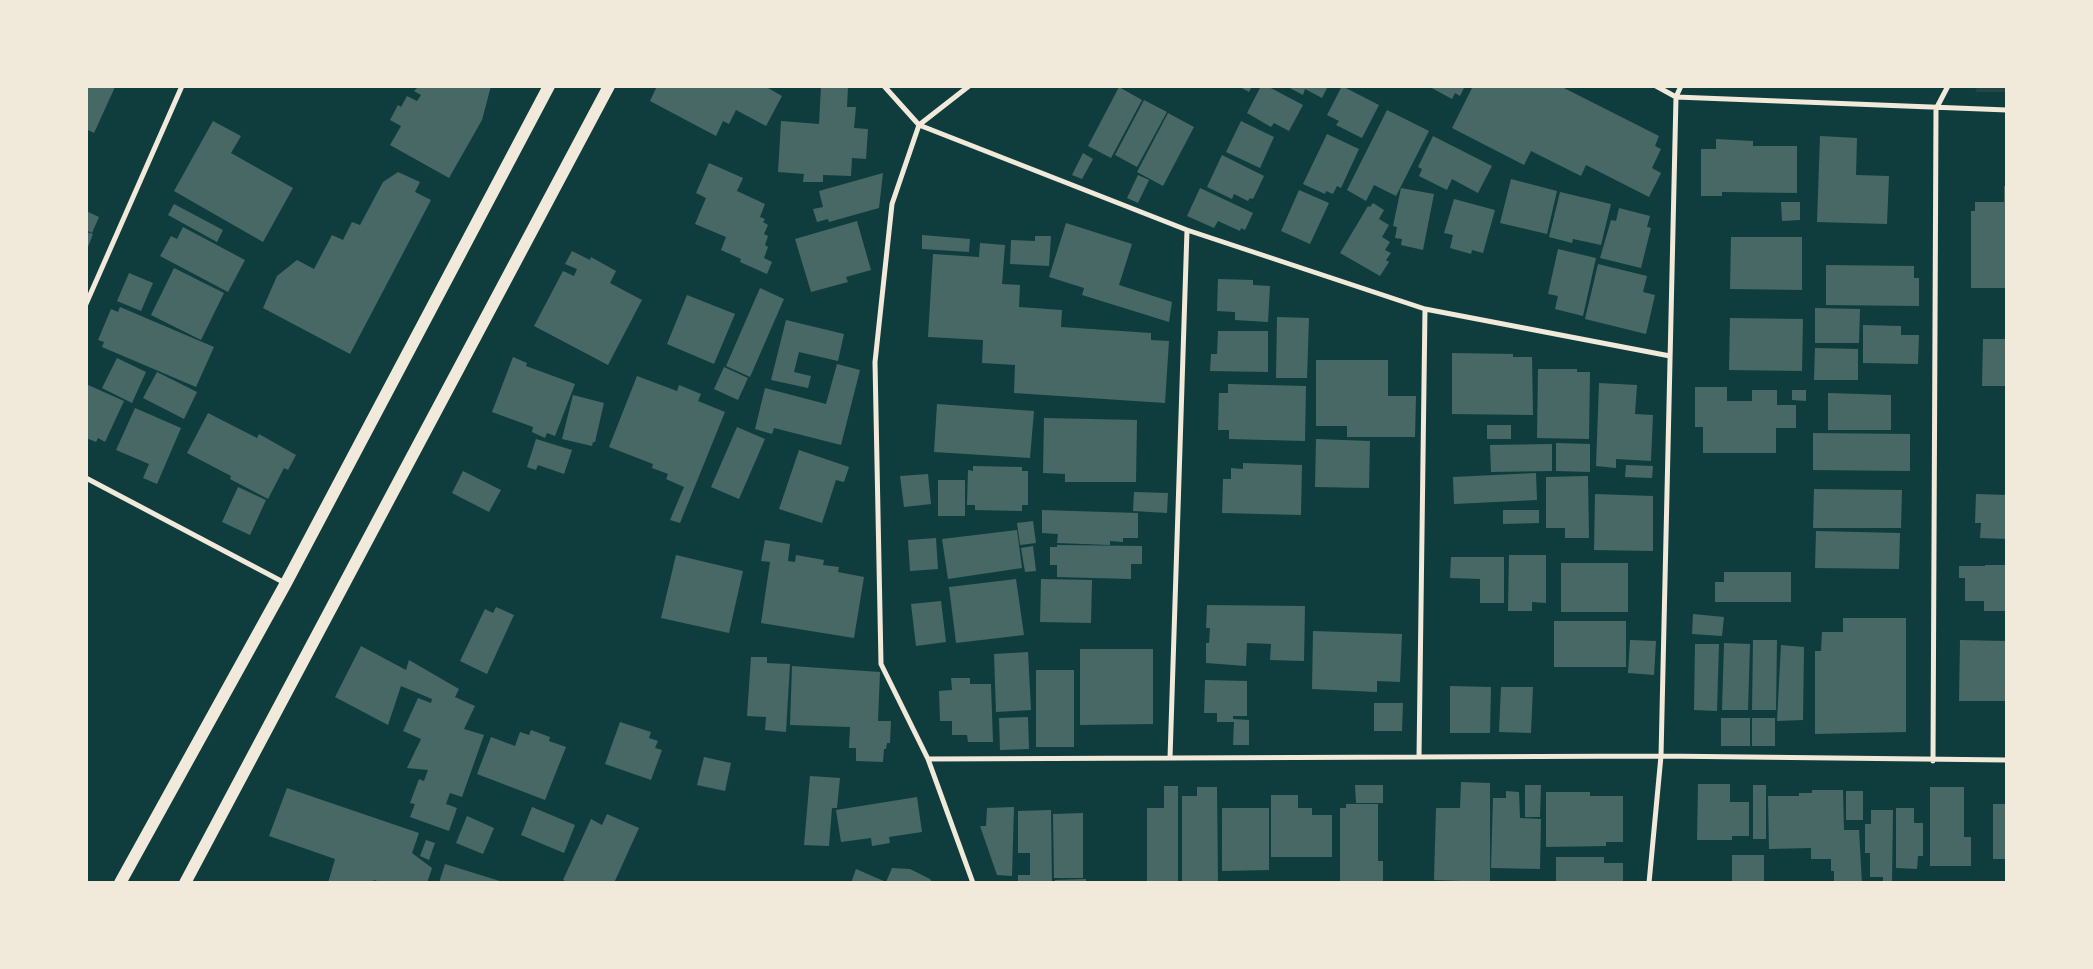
<!DOCTYPE html>
<html>
<head>
<meta charset="utf-8">
<style>
	body { margin:0 }
	#map { position:relative; width:2093px; height:969px; overflow:hidden; background:#0f3d3e; font-family:Montserrat,sans-serif }
	canvas { display:block }
	.frame { position:absolute; inset:0; border:88px solid #f1e9da; pointer-events:none }
</style>
</head>
<body>
<div id="map">
<canvas width="2093" height="969"></canvas>
<div class="frame"></div>
</div>
<script>
const ctx = document.querySelector('canvas').getContext('2d');
ctx.lineJoin = 'round';
function fillPath(path, color) { ctx.fillStyle = color; ctx.fill(path, 'evenodd'); }
const toPath = rows => new Path2D(rows.map(r => 'M' + r).join(''));
function strokePath(path, color, width, dash) { ctx.strokeStyle = color; ctx.lineWidth = width; ctx.lineCap = dash ? 'butt' : 'round'; ctx.setLineDash(dash || []); ctx.stroke(path); }
fillPath(toPath([
	[1978,86,2007,86,2007,92,1975,92]
]), '#244646');
fillPath(toPath([
	[86,86,115,87,94,133,86,129],
	[419,86,491,86,482,120,449,178,390,145,401,126,390,120,398,105,401,107,407,96,417,101,421,95,414,91],
	[657,86,769,86,768,88,782,96,766,126,736,110,729,124,723,121,716,136,650,101],
	[821,86,848,87,847,107,856,107,854,128,868,129,866,159,852,158,851,176,823,175,823,182,803,182,804,174,778,172,781,121,819,124],
	[1238,86,1252,86,1249,92],
	[1261,86,1267,86,1303,105,1289,131,1274,123,1271,127,1247,113],
	[1286,86,1328,86,1322,98,1305,89,1303,95],
	[1342,86,1379,105,1362,138,1336,125,1339,121,1327,115],
	[1428,86,1465,86,1460,96,1455,93,1452,99],
	[1473,86,1560,86,1659,136,1655,146,1661,149,1652,168,1661,173,1649,197,1586,165,1581,176,1531,151,1524,165,1452,128],
	[1119,87,1142,100,1111,158,1088,146],
	[1144,100,1167,112,1137,167,1115,155],
	[1387,110,1429,131,1396,196,1374,185,1366,201,1347,190],
	[1168,113,1194,127,1163,186,1137,172],
	[213,121,241,136,231,153,293,188,263,242,174,191],
	[1241,121,1274,137,1260,168,1226,152],
	[1327,134,1359,149,1341,188,1337,186,1333,194,1326,191,1325,194,1303,184],
	[1433,136,1492,166,1478,193,1452,179,1447,190,1419,176,1422,169,1418,167],
	[1820,136,1857,138,1856,175,1889,176,1887,224,1817,222],
	[1716,139,1753,141,1753,146,1797,146,1797,193,1722,192,1722,196,1701,196,1701,149,1716,149],
	[1083,153,1093,159,1082,179,1072,175],
	[1222,155,1264,176,1253,199,1250,198,1248,201,1234,194,1232,199,1207,187],
	[709,163,743,178,737,191,765,204,760,217,765,219,763,222,768,225,764,234,768,236,765,245,768,247,764,258,772,262,767,274,740,262,741,259,721,250,726,237,695,224,706,198,696,193],
	[398,172,420,182,415,192,431,200,350,354,263,308,277,276,297,260,314,269,332,235,343,240,352,222,360,225,383,182],
	[883,173,879,208,829,222,828,219,817,222,813,209,823,207,819,191],
	[1138,175,1149,180,1138,203,1127,198],
	[1511,179,1557,191,1547,234,1500,223],
	[2004,186,2007,186,2007,288,1971,288,1971,211,1975,211,1975,202,2004,202],
	[1200,188,1253,213,1245,230,1241,228,1240,231,1218,221,1214,228,1187,216],
	[1401,188,1434,194,1423,250,1401,245,1402,239,1395,238,1397,227,1393,226],
	[1299,190,1329,203,1310,244,1281,231],
	[1560,192,1611,204,1601,245,1573,239,1572,243,1549,237],
	[1454,199,1495,210,1483,253,1472,250,1471,254,1450,248,1453,235,1444,233],
	[1781,202,1800,202,1800,220,1782,221],
	[1373,203,1384,210,1379,219,1389,225,1382,237,1390,242,1385,250,1391,253,1386,260,1389,262,1380,276,1340,253,1368,206,1370,207],
	[174,204,223,230,217,242,168,215],
	[1619,208,1650,216,1647,227,1651,228,1641,268,1600,258,1611,220,1616,221],
	[86,211,99,217,92,233,86,230],
	[857,221,871,270,846,277,848,282,811,292,795,239],
	[1066,223,1132,244,1119,285,1172,302,1169,322,1082,295,1084,288,1049,277],
	[183,227,245,260,228,292,160,256,171,236,177,239],
	[86,232,93,234,86,252],
	[922,235,970,239,969,252,922,249],
	[1035,236,1051,236,1049,266,1010,264,1011,240,1035,241],
	[1731,237,1802,237,1802,290,1730,289],
	[980,243,1005,245,1002,284,1020,285,1019,307,1062,310,1061,327,1151,333,1151,340,1169,341,1165,403,1014,393,1015,365,982,363,983,340,928,337,933,254,979,257],
	[1558,249,1596,258,1583,316,1555,309,1558,296,1548,294],
	[572,251,590,260,591,257,616,271,610,283,642,300,608,365,534,326,563,271,574,276,577,269,565,264],
	[1598,264,1647,276,1643,292,1655,295,1646,334,1585,319],
	[1826,265,1914,266,1914,278,1919,278,1919,306,1826,305],
	[174,268,224,293,201,340,151,315],
	[129,273,153,283,141,311,117,301],
	[1218,279,1253,280,1253,285,1270,286,1268,322,1235,320,1235,312,1217,311],
	[760,288,784,299,750,377,726,366],
	[687,295,735,314,714,364,667,344],
	[120,307,214,347,196,387,102,347,104,342,98,340,111,309,118,312],
	[1815,308,1860,309,1859,343,1815,343],
	[1277,317,1309,318,1307,378,1276,378],
	[1730,318,1803,319,1802,371,1729,370],
	[786,320,844,334,838,361,799,352,794,372,811,376,808,388,771,380],
	[1863,325,1901,326,1901,335,1919,335,1918,364,1863,363],
	[1218,331,1268,331,1268,372,1210,371,1211,354,1217,354],
	[1983,339,2007,339,2007,386,1982,386],
	[1815,348,1858,349,1858,380,1814,380],
	[1452,353,1513,354,1513,357,1532,357,1533,415,1452,414],
	[513,357,527,363,526,366,575,384,555,436,547,433,545,438,532,432,533,427,492,412],
	[117,358,146,372,132,403,102,388],
	[1316,360,1388,360,1388,396,1416,396,1415,437,1347,437,1347,426,1316,426],
	[837,364,860,370,841,445,774,428,772,434,755,429,765,388,826,404],
	[724,367,748,378,738,400,714,389],
	[1538,369,1577,369,1577,372,1590,372,1589,439,1537,438],
	[157,372,197,392,184,419,143,398],
	[637,376,677,391,679,385,701,394,698,401,725,412,680,523,670,520,684,487,666,479,668,474,652,468,653,464,609,447],
	[1599,383,1637,385,1635,414,1653,415,1651,461,1616,459,1616,468,1596,466],
	[86,384,124,401,105,442,98,438,96,442,86,438],
	[1228,384,1306,386,1305,441,1229,439,1229,430,1218,430,1219,393,1228,393],
	[1695,387,1727,387,1727,401,1752,401,1752,390,1777,390,1777,405,1796,405,1796,428,1776,428,1776,453,1703,453,1703,427,1695,427],
	[1792,390,1806,390,1806,401,1792,400],
	[1828,393,1891,395,1891,430,1828,430],
	[573,395,604,403,595,442,593,442,592,446,562,439],
	[937,404,1034,411,1030,458,934,452],
	[135,408,181,428,157,484,143,478,149,464,116,450],
	[208,413,257,438,259,434,296,455,288,470,284,468,268,499,230,479,231,476,187,453],
	[1044,418,1137,420,1136,482,1065,482,1065,474,1043,473],
	[1487,425,1511,425,1511,439,1487,439],
	[737,427,765,439,739,499,711,487],
	[1813,433,1910,434,1910,471,1813,470],
	[536,439,572,450,564,474,538,465,536,470,527,467],
	[1316,439,1370,441,1369,488,1315,487],
	[1556,443,1590,444,1590,472,1556,471],
	[1552,444,1552,471,1491,472,1490,445],
	[799,450,849,467,844,482,836,480,822,523,779,509],
	[1243,463,1302,465,1301,515,1222,513,1223,479,1231,479,1231,468,1243,469],
	[1626,465,1653,466,1652,478,1625,477],
	[973,466,1022,467,1022,471,1028,471,1028,505,1022,505,1022,511,975,510,975,505,967,505,968,470,973,471],
	[463,471,501,490,489,512,452,493],
	[1536,473,1537,500,1454,504,1453,477],
	[928,474,931,504,904,507,900,476],
	[1588,476,1589,538,1565,538,1565,528,1546,528,1546,477],
	[938,480,965,480,965,516,938,516],
	[238,487,266,500,250,535,222,522],
	[1814,489,1902,490,1901,528,1813,528],
	[1134,492,1168,493,1167,513,1133,511],
	[1595,494,1653,496,1653,551,1594,550],
	[1976,494,2007,495,2007,539,1980,538,1981,523,1975,523],
	[1042,510,1138,513,1138,538,1123,538,1123,542,1110,541,1110,545,1057,543,1058,534,1042,533],
	[1503,510,1539,510,1539,523,1503,524],
	[1033,521,1036,543,1020,545,1017,523],
	[1017,530,1022,568,948,579,942,539],
	[1816,531,1900,533,1899,569,1815,568],
	[936,538,938,569,910,571,908,540],
	[765,540,790,544,788,561,795,562,796,555,824,560,823,565,839,567,838,572,864,577,854,638,761,623,770,562,761,561],
	[1057,545,1142,546,1142,564,1131,564,1131,579,1057,577,1057,565,1050,565,1050,547,1057,547],
	[1033,546,1036,571,1025,572,1021,548],
	[676,555,743,571,729,633,661,618],
	[1509,555,1546,555,1546,603,1532,602,1532,611,1508,611],
	[1451,557,1504,557,1504,603,1480,603,1480,579,1450,578],
	[1561,563,1628,563,1628,612,1561,612],
	[1985,565,2007,565,2007,611,1984,611,1984,601,1965,601,1965,578,1959,578,1959,566,1985,566],
	[1724,572,1791,572,1791,602,1715,602,1715,582,1724,582],
	[1016,579,1024,635,956,643,949,587],
	[1041,579,1092,580,1091,623,1040,622],
	[941,601,946,642,916,646,911,604],
	[1207,605,1305,606,1304,661,1270,660,1271,644,1247,643,1246,666,1206,663,1206,643,1209,643,1210,628,1206,628],
	[496,607,514,615,487,674,460,661,485,609,493,613],
	[1693,614,1724,617,1722,636,1692,634],
	[1843,618,1906,618,1906,732,1815,734,1815,651,1821,651,1822,632,1843,632],
	[1554,621,1626,621,1626,667,1554,667],
	[1313,631,1402,634,1400,682,1377,681,1377,692,1312,689],
	[1630,640,1656,641,1654,675,1628,673],
	[1753,640,1777,640,1776,710,1752,710],
	[1960,640,2007,641,2007,701,1959,701],
	[1724,643,1750,644,1748,710,1722,710],
	[1695,644,1719,644,1717,711,1694,710],
	[1781,645,1804,647,1803,720,1777,721],
	[361,646,406,670,409,660,459,689,455,697,475,706,464,729,484,735,462,797,450,793,446,804,457,808,449,831,410,817,415,804,410,803,419,779,424,781,428,770,407,768,421,739,403,731,418,698,431,703,432,699,401,686,388,725,335,697],
	[1080,649,1153,649,1153,724,1080,725],
	[1028,652,1031,710,996,712,994,654],
	[751,657,767,657,767,663,790,664,786,732,765,730,766,717,747,716],
	[792,666,880,672,878,721,891,721,890,743,887,743,886,749,884,749,883,762,856,761,856,748,849,748,850,727,790,725],
	[1036,670,1074,670,1074,747,1036,747],
	[951,678,970,678,970,684,991,684,993,742,968,742,967,735,952,735,952,721,940,721,939,691,952,690],
	[1205,680,1247,681,1247,716,1233,716,1233,719,1249,720,1249,745,1233,745,1234,722,1217,722,1217,713,1204,713],
	[1450,686,1491,687,1490,733,1450,733],
	[1501,687,1533,687,1531,733,1499,732],
	[1374,703,1403,703,1402,731,1374,731],
	[1028,717,1029,749,1000,750,999,718],
	[1721,718,1750,718,1750,746,1721,746],
	[1752,718,1775,718,1775,746,1752,746],
	[620,722,651,732,649,738,658,741,655,748,662,750,651,780,605,764],
	[531,730,550,737,549,741,566,747,545,800,477,774,491,737,515,746,520,732,529,735],
	[704,757,731,763,725,791,697,785],
	[810,776,840,778,837,808,832,808,829,846,804,845],
	[1461,782,1490,783,1490,882,1434,880,1436,808,1460,808],
	[1698,784,1730,784,1730,802,1749,802,1749,836,1732,836,1732,840,1697,840],
	[1355,785,1383,785,1383,803,1356,803],
	[1525,785,1541,785,1540,817,1525,817],
	[1753,785,1766,785,1766,839,1753,839],
	[1164,786,1178,786,1178,881,1147,881,1147,808,1164,808],
	[1197,787,1217,787,1218,882,1182,882,1182,796,1197,796],
	[1930,787,1964,787,1964,837,1971,837,1971,866,1930,866],
	[287,788,419,833,412,853,432,868,427,883,384,883,374,880,373,883,328,883,335,859,269,836],
	[1812,790,1843,790,1844,830,1859,830,1862,883,1834,883,1834,871,1831,871,1831,859,1811,859,1811,848,1769,849,1768,796,1799,796,1799,793,1812,793],
	[1506,791,1519,792,1520,818,1541,819,1540,869,1491,868,1493,798,1506,798],
	[1846,791,1863,791,1863,820,1846,820],
	[1546,792,1590,792,1590,796,1623,796,1623,842,1606,842,1606,846,1546,847],
	[1271,795,1298,795,1298,808,1312,808,1312,815,1332,815,1332,857,1271,857],
	[917,797,922,832,889,837,890,843,872,846,871,838,841,842,836,810],
	[1346,804,1378,804,1378,861,1383,861,1383,883,1340,883,1340,808,1346,808],
	[1993,804,2007,804,2007,859,1993,859],
	[532,807,575,825,564,853,521,835],
	[1014,807,1012,876,997,875,980,826,986,826,987,808],
	[1222,808,1269,808,1269,870,1222,871],
	[1896,808,1914,808,1914,823,1923,823,1923,856,1918,856,1917,869,1896,868],
	[1051,810,1052,883,1018,883,1018,875,1030,875,1030,853,1018,853,1018,811],
	[1871,810,1893,810,1892,883,1883,883,1883,877,1870,877,1870,853,1865,853,1865,824,1871,824],
	[1083,813,1083,878,1054,878,1053,814],
	[607,814,639,828,614,883,570,883,563,880,591,819,602,825],
	[467,816,494,828,483,854,456,843],
	[426,840,435,843,429,860,420,856],
	[1732,855,1764,855,1764,883,1732,883],
	[1556,857,1604,857,1604,863,1623,863,1623,883,1556,883],
	[445,864,503,882,503,883,439,883],
	[892,868,910,869,930,879,933,883,851,883,856,869,886,882],
	[1086,879,1086,883,1055,883,1055,880]
]), '#486865');
strokePath(toPath([
	[884,86,919,125,969,86],
	[1656,86,1676,97,2007,110],
	[86,304,182,86],
	[86,478,285,583],
	[1419,757,1425,309],
	[1170,758,1187,230],
	[928,759,1661,756,2007,760],
	[1933,761,1936,109,1948,86],
	[973,883,928,759,881,664,875,362,892,204,919,125,1187,230,1425,309,1670,356],
	[1649,883,1661,756,1676,97,1681,86]
]), '#f1e9da', 5);
strokePath(toPath([
	[120,883,286,583,549,86],
	[185,883,609,86]
]), '#f1e9da', 12);
</script>
</body>
</html>
